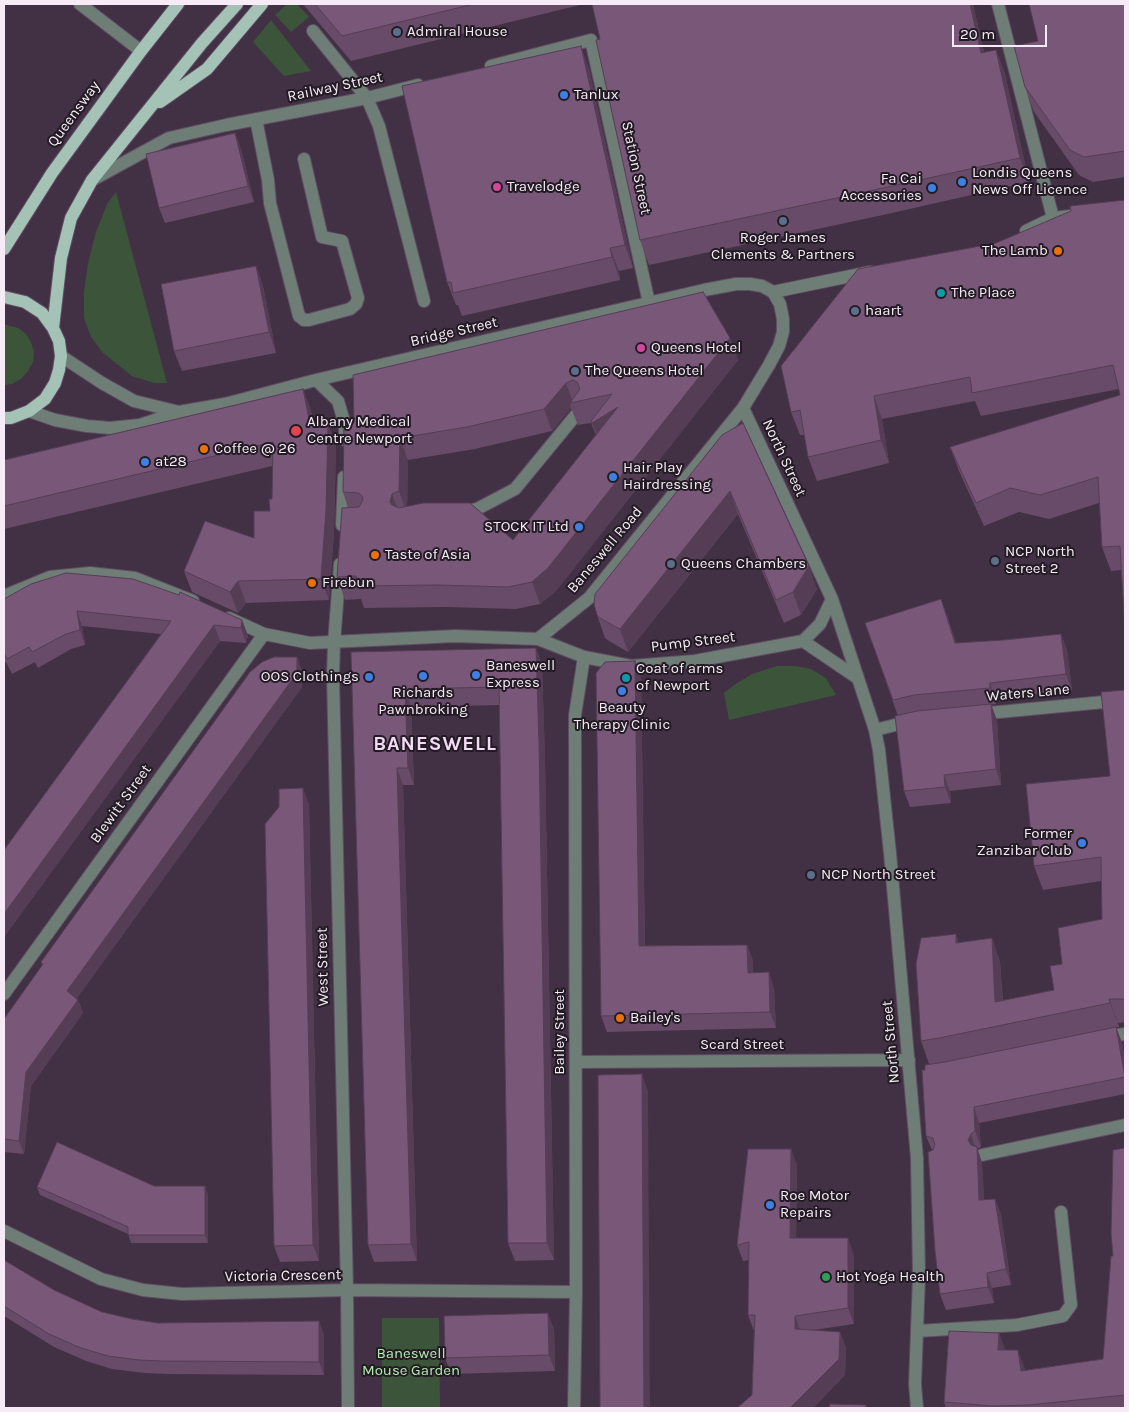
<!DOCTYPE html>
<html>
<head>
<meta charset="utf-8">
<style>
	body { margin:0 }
	#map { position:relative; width:1129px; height:1412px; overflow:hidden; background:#423044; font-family:Karla,sans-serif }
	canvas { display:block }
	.frame { position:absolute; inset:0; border:5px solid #f7ebf8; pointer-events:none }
	.scale { position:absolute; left:952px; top:25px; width:95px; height:22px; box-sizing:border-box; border:2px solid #f7ebf8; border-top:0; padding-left:6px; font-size:15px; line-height:18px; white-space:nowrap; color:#f7ebf8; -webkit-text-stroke:4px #231b24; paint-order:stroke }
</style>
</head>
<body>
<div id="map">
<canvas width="1129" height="1412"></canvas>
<div class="frame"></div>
<div class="scale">20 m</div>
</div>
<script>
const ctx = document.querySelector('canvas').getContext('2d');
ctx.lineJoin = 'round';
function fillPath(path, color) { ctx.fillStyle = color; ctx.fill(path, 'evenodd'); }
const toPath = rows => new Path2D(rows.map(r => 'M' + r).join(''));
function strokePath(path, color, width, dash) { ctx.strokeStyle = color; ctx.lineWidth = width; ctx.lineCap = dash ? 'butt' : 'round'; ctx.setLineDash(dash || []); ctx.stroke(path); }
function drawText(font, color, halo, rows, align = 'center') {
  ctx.font = font + ' Karla,sans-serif'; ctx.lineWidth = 4; ctx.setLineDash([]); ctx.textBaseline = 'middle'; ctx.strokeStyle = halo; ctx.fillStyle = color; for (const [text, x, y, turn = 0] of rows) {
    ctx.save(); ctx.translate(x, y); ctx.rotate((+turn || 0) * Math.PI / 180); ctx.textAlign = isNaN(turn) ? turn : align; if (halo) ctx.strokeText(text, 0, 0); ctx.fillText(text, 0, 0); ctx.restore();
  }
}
fillPath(toPath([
	[287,4,297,4,309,17,291,32,275,15],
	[271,20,311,71,284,76,253,42],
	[116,192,167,383,154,383,132,376,103,353,91,337,84,318,84,292,88,263,96,232,107,204],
	[4,324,18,328,26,334,31,342,34,352,33,362,28,371,21,379,12,384,4,385],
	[777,666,795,666,811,669,826,678,836,695,729,720,724,693,734,685,752,674],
	[382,1318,439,1318,440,1408,382,1408]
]), '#3c543a');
const minor = toPath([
	[80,4,141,51],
	[998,4,1053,218],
	[313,31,367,98,379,126,424,301],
	[491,66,591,40,649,303],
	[256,119,268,180,270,203,299,316,304,320,309,320,350,309,356,304,358,298,342,241,322,237,304,159],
	[92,180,169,138,226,125,367,98,418,85],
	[1026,231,1053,218,1071,216],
	[773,292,870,272],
	[61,356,102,383,134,401,179,412],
	[316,380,338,401,345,425,345,440],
	[29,411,55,420,87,426,110,428,140,425,179,412,225,404,316,380,704,290,736,284,750,284,762,286,773,292,780,304,783,319,783,332,779,346,769,365,743,408,832,599,875,730,879,750,890,853,917,1158,919,1276,915,1384,917,1408],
	[462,512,477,509,515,489,580,410],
	[342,525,344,477],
	[340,564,334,643,333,676,347,1290,348,1408],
	[4,596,50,577,90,573,135,578,193,601],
	[229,618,264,634,310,643,455,636,538,639,584,657,631,666,695,661,803,641,820,624,832,599],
	[538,639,589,598,743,408],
	[803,641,856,677],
	[978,714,1125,700],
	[875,730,911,721],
	[4,994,264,634],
	[1104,1037,1125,1034],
	[576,1062,909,1060],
	[982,1155,1125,1125],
	[4,1231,101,1279,143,1290,182,1294,347,1290,576,1292],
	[917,1331,1017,1325,1063,1316,1071,1305,1061,1212],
	[574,1408,576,1292,575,715,584,657]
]);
const major = toPath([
	[160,102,207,69,262,4],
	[4,249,52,173,141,51,178,4],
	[4,297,25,302,42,313,53,328,59,341,61,356,59,370,55,383,45,399,29,411,11,418,4,418],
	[53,328,61,258,71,218,92,180,202,43,237,4]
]);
strokePath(minor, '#5f4e61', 14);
strokePath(major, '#5f4e61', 14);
strokePath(minor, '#6f7d77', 12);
strokePath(major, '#a5c2b6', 12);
fillPath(toPath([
	[303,4,584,4,351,61],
	[973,4,984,52,996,50,1005,74,1029,182,883,215,649,265,640,240,600,39],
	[1125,4,1125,177,1093,182,1079,175,1034,112,1025,87,1038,41],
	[589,69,633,268,619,271,620,280,462,316,458,305,456,305,447,282],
	[235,133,241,149,254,202,165,223,159,208],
	[1125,200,1122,570,1111,571,1102,547,1099,503,1049,519,1019,512,984,526,959,471,950,447,1120,395,1119,389,981,416,975,401,882,419,889,463,817,481,808,457,804,435,800,435,791,412,996,243],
	[256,266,263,286,276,353,182,371,174,351],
	[730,338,738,360,556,591,540,604,516,609,446,607,364,608,361,599,345,600,337,577,348,508,343,492,354,423],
	[571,408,578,425,591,423,596,435,513,540,407,506,408,460,475,449,552,431],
	[303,389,311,411,314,424,328,424,336,445,334,532,329,600,246,603,238,613,192,592,184,571,254,538,270,511,272,499,272,466,4,529,4,460],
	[722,435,817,589,801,615,784,623,738,514,628,652,609,641,605,638,597,615],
	[4,599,242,620,248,636,246,643,220,641,4,937,4,850,161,634,82,626,85,645,71,649,38,668,35,662,12,674,6,662,4,663],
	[947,615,956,643,1004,640,1061,634,1067,650,1072,690,995,699,996,704,920,711,997,720,1001,785,950,791,951,803,910,807,904,791,898,716,865,623],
	[536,648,542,666,545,759,554,1260,515,1261,508,1243,499,705,411,707,414,785,403,785,417,1261,374,1262,368,1245,351,652],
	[297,657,302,671,302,687,77,998,78,1000,83,1013,31,1086,24,1154,4,1152,4,1019,42,966,41,962],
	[641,677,645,946,747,945,753,961,753,973,774,988,776,1028,607,1032,601,1016],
	[1125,690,1125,1022,1118,1023,1119,1027,1116,1027,1122,1043,1125,1061,1125,1094,979,1123,981,1147,977,1149,982,1163,984,1200,995,1199,1001,1214,1011,1285,992,1288,994,1303,946,1310,940,1294,932,1150,926,1136,925,1070,929,1064,921,1041,959,943,992,938,1000,962,1003,1001,1054,990,1062,964,1102,919,1101,881,1043,890,1034,866,1110,776],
	[309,804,319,1261,280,1262,274,1246],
	[1125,1148,1125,1408,946,1408,944,1402,999,1333,1005,1350,1025,1370,1103,1359,1113,1256],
	[791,1149,797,1166,796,1238,854,1255,854,1324,814,1330,840,1332,846,1348,845,1375,813,1408,737,1408,752,1395,754,1331,748,1315,749,1260,743,1261,737,1245],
	[154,1186,208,1194,208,1243,131,1243,128,1234,40,1195,37,1187],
	[4,1260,54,1290,102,1312,132,1319,158,1323,319,1321,324,1335,324,1375,168,1374,144,1373,112,1369,86,1361,54,1347,4,1316],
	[554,1329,555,1371,451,1374,445,1358]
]), '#684b68');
fillPath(toPath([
	[970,4,973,4,990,78,981,53],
	[581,46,589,69,633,268,625,245],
	[996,50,1005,74,1029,182,1020,158],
	[235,133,241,149,254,202,248,186],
	[610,248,619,271,620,280,612,257],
	[256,266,263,286,276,353,269,332],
	[730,338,738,360,556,591,540,604,532,582],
	[566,383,573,402,570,403,571,408,552,431,544,409],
	[303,389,311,411,318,446,310,424],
	[874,396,882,419,889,463,881,440],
	[618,407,601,445,592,423],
	[328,424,336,445,334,532,329,600,321,579],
	[400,438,408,460,407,514,399,491],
	[730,491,738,514,628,652,620,629],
	[392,494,400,516,398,524,390,502],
	[809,566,817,589,801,615,793,592],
	[238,581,246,603,238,613,230,592],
	[941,599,947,615,961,658,955,643],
	[77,611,82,626,85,645,80,630],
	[242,620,248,636,246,643,241,628],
	[214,625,220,641,4,937,4,914],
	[1061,634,1067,650,1072,690,1066,674],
	[536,648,542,666,545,759,554,1260,547,1243],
	[297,657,302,671,302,687,72,1005,67,991],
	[635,661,641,677,645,962,639,946],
	[990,683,995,699,996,704,990,688],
	[405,689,411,707,414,785,408,768],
	[991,704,997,720,1001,785,996,769],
	[397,768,403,785,417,1261,411,1244],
	[944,775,950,791,951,803,945,787],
	[303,788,309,804,319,1261,313,1245],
	[956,934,964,958,956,943],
	[992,938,1000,962,1004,1026,995,1002],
	[747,945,753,961,754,989,748,973],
	[769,972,774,988,776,1028,770,1012],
	[1109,999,1118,1023,1119,1027,1110,1003],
	[78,1000,83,1013,31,1086,24,1154,19,1141,26,1072],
	[1116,1027,1122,1043,1125,1061,1125,1076],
	[642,1074,648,1091,650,1408,644,1408],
	[974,1107,979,1123,981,1147,975,1131],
	[971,1134,976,1149,974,1156,968,1140],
	[977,1147,982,1163,985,1216,979,1200],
	[791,1149,797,1166,796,1254,790,1238],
	[205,1186,208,1194,208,1243,205,1235],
	[995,1199,1001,1214,1011,1285,1006,1269],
	[848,1238,854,1255,854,1324,848,1308],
	[987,1273,992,1288,994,1303,988,1287],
	[548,1313,554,1329,555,1371,549,1355],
	[795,1316,801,1332,795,1329],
	[319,1321,324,1335,324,1375,319,1362],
	[840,1332,846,1348,845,1375,813,1408,790,1408],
	[999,1333,1007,1357,998,1350],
	[1018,1350,1027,1374,1021,1371]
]), '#553d55');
const building = toPath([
	[315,4,474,4,342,36,315,4],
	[592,4,970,4,981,53,996,50,1020,158,874,190,640,240,596,40,600,39,592,4],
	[1029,4,1125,4,1125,151,1084,157,1070,150,1025,87,1014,46,1038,41,1029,4],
	[581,46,625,245,610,248,612,257,453,293,451,282,447,282,402,86,581,46],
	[235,133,248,186,159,208,146,154,235,133],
	[1125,200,1125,631,1120,546,1102,547,1098,477,1040,495,1010,488,976,503,950,447,1120,395,1113,365,972,393,970,377,874,396,881,440,808,457,800,410,791,412,781,366,858,269,996,243,1071,211,1070,206,1125,200],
	[256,266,269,332,174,351,161,284,256,266],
	[703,292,730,338,548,568,532,582,508,587,438,585,356,586,356,576,337,577,342,508,359,507,363,500,362,496,359,493,343,492,344,423,354,423,353,375,703,292],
	[573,380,577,382,580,389,570,403,612,394,591,421,592,423,618,407,513,540,470,503,423,503,399,508,392,505,390,502,392,494,399,491,400,438,467,427,544,409,566,383,573,380],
	[303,389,310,424,328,424,326,510,321,579,238,581,230,592,184,571,205,521,254,538,254,511,270,511,269,499,272,499,273,442,4,506,4,460,303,389],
	[743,423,809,566,793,592,776,600,730,491,620,629,600,618,597,615,594,604,595,594,599,589,722,435,743,423],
	[66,573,133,579,179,595,180,592,242,620,241,628,214,625,4,914,4,850,171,621,77,611,80,630,66,634,32,652,29,647,7,659,4,653,4,599,31,584,66,573],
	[941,599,955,643,1004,640,1061,634,1066,674,990,683,990,688,914,695,893,700,865,623,941,599],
	[536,648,539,742,547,1243,508,1243,499,687,405,689,408,768,397,768,411,1244,368,1245,351,652,536,648],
	[274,657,297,657,297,673,67,991,78,1000,26,1072,19,1141,4,1139,4,1019,43,964,41,962,250,672,262,662,274,657],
	[635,661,639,946,747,945,748,973,769,972,770,1012,601,1016,596,673,605,662,635,661],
	[1125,690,1125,999,1109,999,1110,1003,939,1038,921,1041,916,964,921,938,956,934,956,943,992,938,995,1002,1054,990,1050,966,1062,964,1058,928,1102,919,1101,857,1034,866,1026,784,1110,776,1101,692,1125,690],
	[991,704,996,769,944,775,945,787,904,791,895,716,917,711,991,704],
	[303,788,313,1245,274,1246,265,824,279,807,279,789,303,788],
	[1116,1027,1125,1077,974,1107,975,1131,971,1134,968,1140,971,1145,977,1147,979,1200,995,1199,1006,1269,987,1273,988,1287,940,1294,935,1251,928,1152,933,1150,935,1145,933,1138,926,1136,922,1070,925,1070,925,1065,945,1062,1116,1027],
	[642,1074,644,1408,600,1408,598,1075,642,1074],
	[57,1142,154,1186,205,1186,205,1235,128,1235,128,1227,37,1187,57,1142],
	[1125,1148,1125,1395,1029,1405,992,1406,944,1402,949,1331,999,1333,998,1350,1018,1350,1021,1371,1103,1359,1111,1256,1113,1256,1111,1234,1113,1150,1125,1148],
	[748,1149,791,1149,790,1238,848,1238,848,1308,795,1316,795,1329,840,1332,839,1359,790,1408,737,1408,752,1395,755,1315,748,1315,749,1242,737,1245,748,1149],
	[4,1260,54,1290,102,1312,132,1319,158,1323,319,1321,319,1362,163,1361,139,1360,108,1356,81,1348,49,1334,4,1306,4,1260],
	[548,1313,549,1355,445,1358,444,1316,548,1313],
	[830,1404,866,1405,866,1408,829,1408,830,1404]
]);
fillPath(building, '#795779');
strokePath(building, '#553d55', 1);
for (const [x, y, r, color] of [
	[397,32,5,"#5c6f8a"],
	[564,95,5,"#3f7fe0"],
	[962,182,5,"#3f7fe0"],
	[497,187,5,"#d1479c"],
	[932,188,5,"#3f7fe0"],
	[783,221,5,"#5c6f8a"],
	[1058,251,5,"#e8710a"],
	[941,293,5,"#0f9aa8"],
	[855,311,5,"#5c6f8a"],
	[641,348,5,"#d1479c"],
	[575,371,5,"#5c6f8a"],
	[296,431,6,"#e0444e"],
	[204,449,5,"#e8710a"],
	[145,462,5,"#3f7fe0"],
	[613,477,5,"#3f7fe0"],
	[579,527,5,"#3f7fe0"],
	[375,555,5,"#e8710a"],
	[995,561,5,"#5c6f8a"],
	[671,564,5,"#5c6f8a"],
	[312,583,5,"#e8710a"],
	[476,675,5,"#3f7fe0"],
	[423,676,5,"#3f7fe0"],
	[369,677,5,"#3f7fe0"],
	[626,678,5,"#0f9aa8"],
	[622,691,5,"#3f7fe0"],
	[1082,843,5,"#3f7fe0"],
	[811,875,5,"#5c6f8a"],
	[620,1018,5,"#e8710a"],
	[770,1205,5,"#3f7fe0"],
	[826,1277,5,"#2e9e5b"]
]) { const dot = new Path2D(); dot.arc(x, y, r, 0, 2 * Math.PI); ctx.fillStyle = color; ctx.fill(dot); strokePath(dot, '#231b24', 2); }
drawText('15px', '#f7ebf8', '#231b24', [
	["Admiral House",407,32],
	["Tanlux",574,95],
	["Londis Queens",972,173],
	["News Off Licence",972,190],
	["Fa Cai",922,179,"right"],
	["Accessories",922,196,"right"],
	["Travelodge",507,187],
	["Roger James",783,238,"center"],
	["Clements & Partners",783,255,"center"],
	["The Lamb",1048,251,"right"],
	["The Place",951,293],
	["haart",865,311],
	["Queens Hotel",651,348],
	["The Queens Hotel",585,371],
	["Albany Medical",307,422],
	["Centre Newport",307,439],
	["Coffee @ 26",214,449],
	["at28",155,462],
	["Hair Play",623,468],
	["Hairdressing",623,485],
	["STOCK IT Ltd",569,527,"right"],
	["NCP North",1005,552],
	["Street 2",1005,569],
	["Taste of Asia",385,555],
	["Queens Chambers",681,564],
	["Firebun",322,583],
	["Baneswell",486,666],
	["Express",486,683],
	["Coat of arms",636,669],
	["of Newport",636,686],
	["OOS Clothings",359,677,"right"],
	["Richards",423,693,"center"],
	["Pawnbroking",423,710,"center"],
	["Beauty",622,708,"center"],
	["Therapy Clinic",622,725,"center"],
	["Former",1072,834,"right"],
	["Zanzibar Club",1072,851,"right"],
	["NCP North Street",821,875],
	["Bailey's",630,1018],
	["Roe Motor",780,1196],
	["Repairs",780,1213],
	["Hot Yoga Health",836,1277]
], 'left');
drawText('15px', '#f7ebf8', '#231b24', [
	["Railway Street",335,87,-12],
	["Queensway",74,114,-54],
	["Station Street",636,168,78],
	["Bridge Street",454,332,-13],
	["North Street",784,458,65],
	["Baneswell Road",605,550,-50],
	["Pump Street",693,642,-7],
	["Waters Lane",1028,693,-5],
	["Blewitt Street",121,804,-54],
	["West Street",323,967,-91],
	["Bailey Street",560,1032,-90],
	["North Street",891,1042,-95],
	["Scard Street",742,1045],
	["Victoria Crescent",283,1276,-1]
]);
drawText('15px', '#b3eaaf', '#231b24', [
	["Baneswell",411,1354],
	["Mouse Garden",411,1371]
]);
ctx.letterSpacing = '1px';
drawText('bold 20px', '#f3dbf5', '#231b24', [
	["BANESWELL",435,744]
]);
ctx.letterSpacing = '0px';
</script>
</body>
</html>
